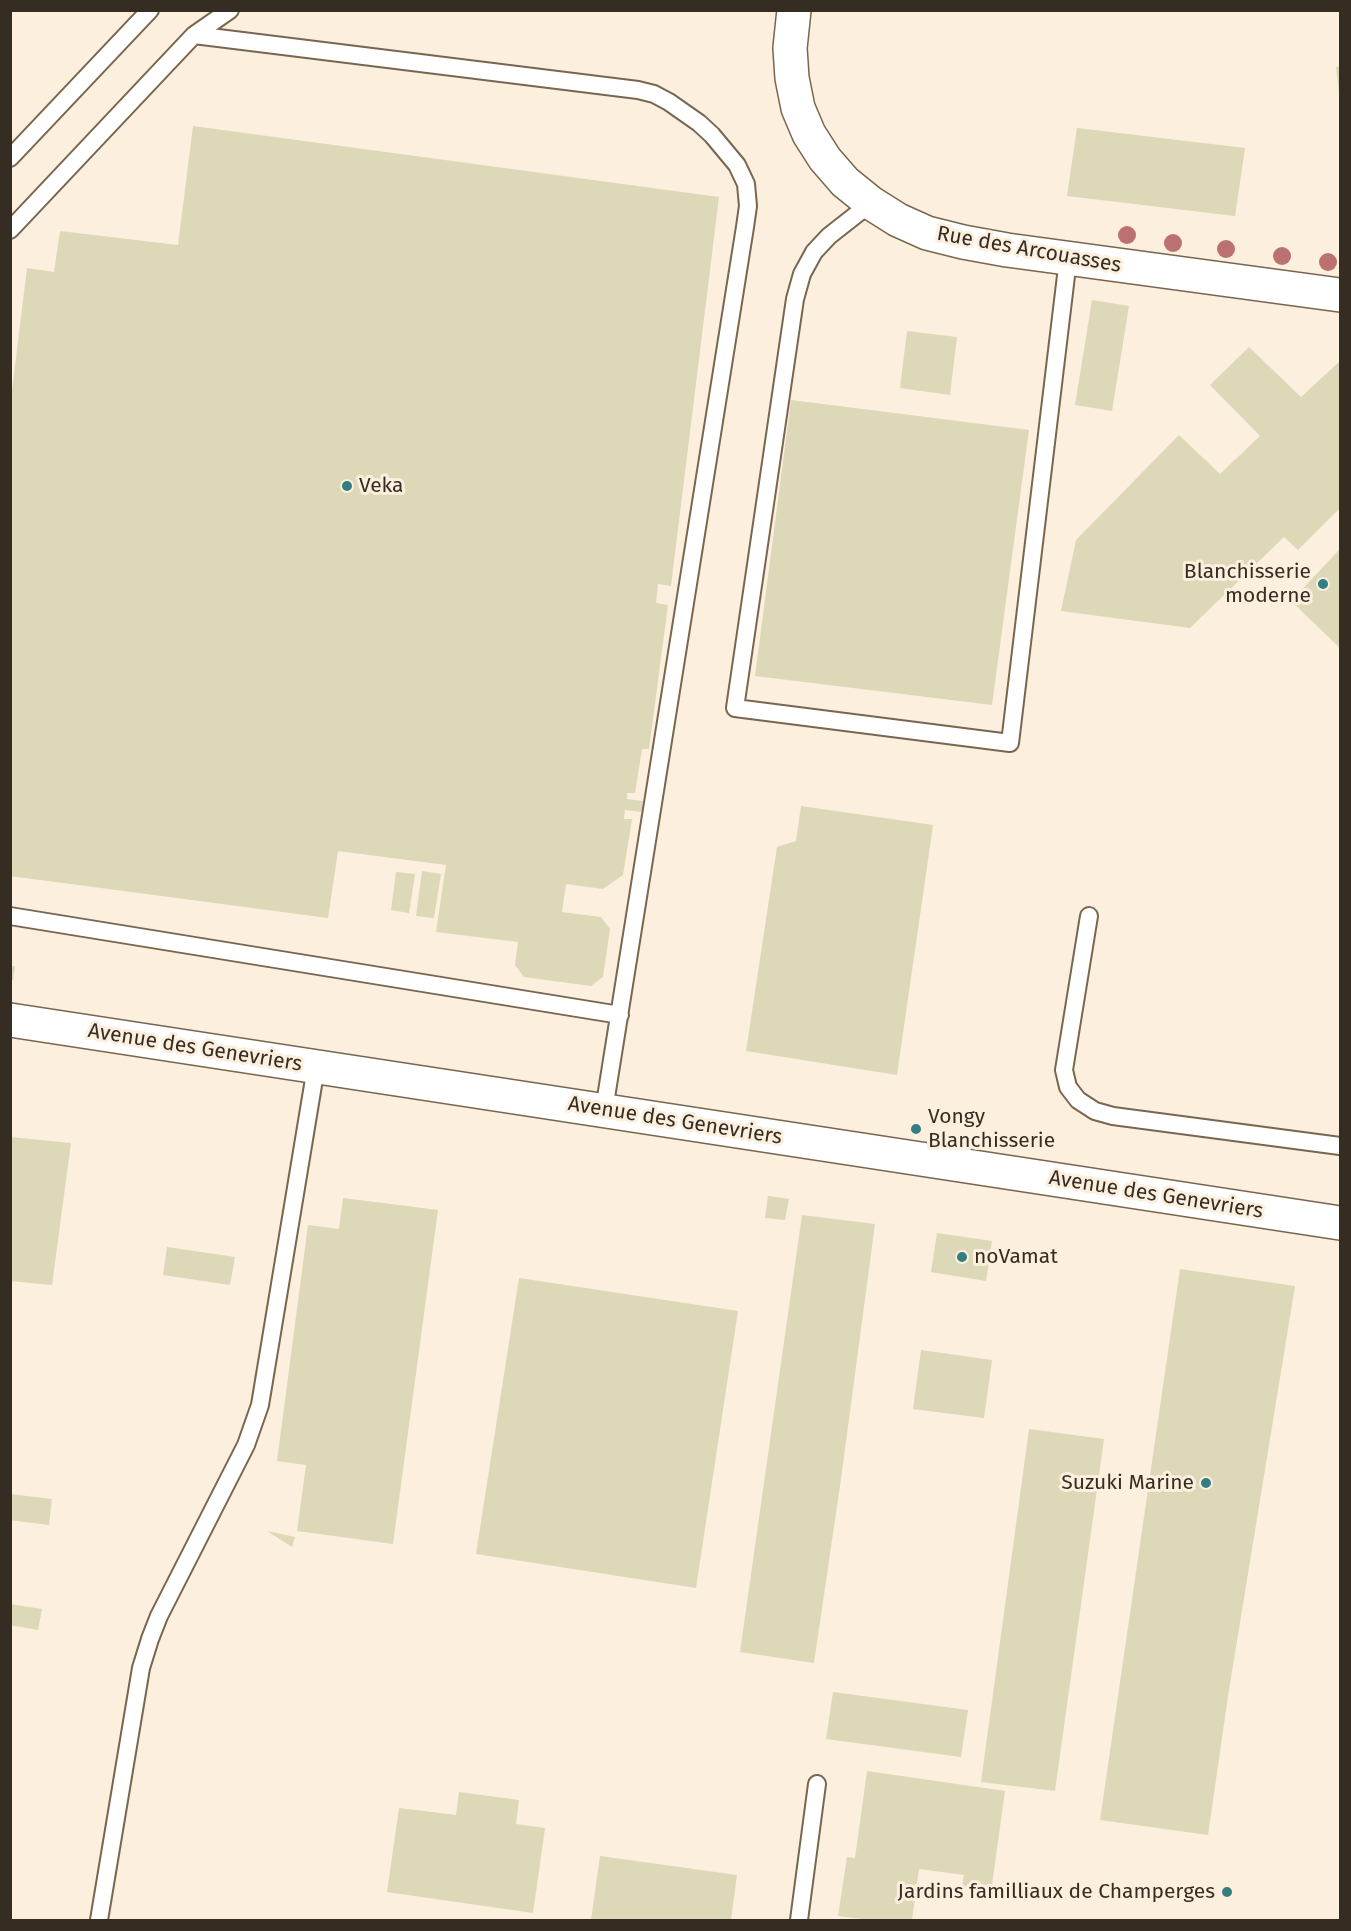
<!DOCTYPE html>
<html>
<head>
<meta charset="utf-8">
<style>
	body { margin:0 }
	#map { position:relative; width:1351px; height:1931px; overflow:hidden; background:#fcefde; font-family:"Fira Sans",sans-serif }
	canvas { display:block }
	.frame { position:absolute; inset:0; border:12px solid #352d22; pointer-events:none }
</style>
</head>
<body>
<div id="map">
<canvas width="1351" height="1931"></canvas>
<div class="frame"></div>
</div>
<script>
const ctx = document.querySelector('canvas').getContext('2d');
ctx.lineJoin = 'round';
function fillPath(path, color) { ctx.fillStyle = color; ctx.fill(path, 'evenodd'); }
const toPath = rows => new Path2D(rows.map(r => 'M' + r).join(''));
function strokePath(path, color, width, dash) { ctx.strokeStyle = color; ctx.lineWidth = width; ctx.lineCap = dash ? 'butt' : 'round'; ctx.setLineDash(dash || []); ctx.stroke(path); }
function drawText(font, color, halo, rows, align = 'center') {
  ctx.font = font + ' "Fira Sans",sans-serif'; ctx.lineWidth = 6; ctx.setLineDash([]); ctx.textBaseline = 'middle'; ctx.strokeStyle = halo; ctx.fillStyle = color; for (const [text, x, y, turn = 0] of rows) {
    ctx.save(); ctx.translate(x, y); ctx.rotate((+turn || 0) * Math.PI / 180); ctx.textAlign = isNaN(turn) ? turn : align; if (halo) ctx.strokeText(text, 0, 0); ctx.fillText(text, 0, 0); ctx.restore();
  }
}
fillPath(toPath([
	[1340,66,1340,92,1339,92,1336,67],
	[193,126,719,197,671,586,658,584,656,603,668,605,649,749,642,749,635,793,627,793,627,799,643,801,642,812,625,810,624,819,632,819,623,875,603,889,566,884,562,912,601,917,610,929,603,977,591,986,524,977,515,965,518,942,436,932,446,865,338,851,328,918,10,876,10,390,12,390,27,268,54,272,60,231,178,245],
	[1077,128,1245,148,1235,216,1067,196],
	[1092,300,1129,306,1112,411,1075,405],
	[907,331,957,337,950,395,900,388],
	[1249,347,1301,397,1340,361,1340,508,1298,550,1284,537,1190,628,1061,611,1076,540,1179,435,1220,474,1260,436,1210,385],
	[791,400,1029,430,992,705,755,676],
	[1340,549,1340,648,1291,601],
	[801,806,933,825,897,1075,746,1051,777,847,796,841],
	[422,871,441,874,434,918,416,916],
	[396,872,415,874,409,913,391,910],
	[10,966,15,966,13,980,10,980],
	[10,1137,71,1143,52,1285,10,1281],
	[768,1196,789,1199,785,1220,765,1218],
	[343,1198,438,1210,393,1544,297,1531,306,1465,277,1461,308,1225,339,1229],
	[802,1215,875,1224,841,1479,814,1663,740,1652],
	[937,1233,992,1241,986,1281,931,1272],
	[167,1247,235,1257,230,1285,163,1275],
	[1180,1269,1295,1286,1228,1696,1208,1835,1100,1820],
	[519,1278,738,1311,696,1588,476,1554],
	[921,1350,992,1360,984,1418,913,1409],
	[1029,1429,1104,1439,1055,1791,981,1782],
	[10,1494,52,1499,49,1525,10,1520],
	[267,1531,295,1537,292,1547],
	[10,1604,42,1609,38,1630,10,1625],
	[833,1692,968,1710,961,1757,826,1739],
	[867,1771,1005,1791,991,1892,962,1888,964,1875,919,1869,912,1920,870,1920,838,1916,847,1857,855,1858],
	[459,1792,519,1800,516,1824,545,1828,533,1913,387,1892,399,1808,456,1815],
	[600,1856,737,1875,731,1920,591,1920]
]), '#ddd8b8');
const service = toPath([
	[194,35,638,90,654,94,669,102,699,123,712,135,737,165,746,184,748,206,745,227,604,1110],
	[10,158,150,10],
	[871,203,829,236,814,252,802,274,795,299,735,708,1010,743,1068,259],
	[10,230,194,35,230,10],
	[10,916,620,1015],
	[1089,916,1064,1070,1068,1087,1078,1100,1095,1111,1113,1116,1340,1146],
	[99,1920,141,1668,150,1639,159,1616,246,1445,260,1405,316,1067],
	[799,1920,817,1784]
]);
const minor = toPath([
	[794,10,790,48,792,78,798,108,809,134,825,159,845,182,871,203,898,220,927,233,963,242,1007,250,1340,295],
	[10,1020,1340,1223]
]);
strokePath(service, '#79664e', 20);
strokePath(minor, '#79664e', 36);
strokePath(service, '#fff', 16);
strokePath(minor, '#fff', 33);
ctx.fillStyle = '#bc7171';
for (const [x, y] of [
	[1127,235],
	[1173,243],
	[1226,249],
	[1282,256],
	[1328,262]
]) { ctx.beginPath(); ctx.arc(x, y, 9, 0, 2 * Math.PI); ctx.fill(); }
for (const [x, y, r, color] of [
	[347,486,6,"#347d81"],
	[1323,584,6,"#347d81"],
	[916,1129,6,"#347d81"],
	[962,1257,6,"#347d81"],
	[1206,1483,6,"#347d81"],
	[1227,1892,6,"#347d81"]
]) { const dot = new Path2D(); dot.arc(x, y, r, 0, 2 * Math.PI); ctx.fillStyle = color; ctx.fill(dot); strokePath(dot, '#fcefde', 2); }
drawText('21px', '#352d22', '#fcefde', [
	["Rue des Arcouasses",1029,250,10],
	["Avenue des Genevriers",195,1048,9],
	["Avenue des Genevriers",675,1121,9],
	["Avenue des Genevriers",1156,1195,9]
]);
drawText('21px', '#352d22', '#fcefde', [
	["Veka",359,486],
	["Blanchisserie",1311,572,"right"],
	["moderne",1311,596,"right"],
	["Vongy",928,1117],
	["Blanchisserie",928,1141],
	["noVamat",974,1257],
	["Suzuki Marine",1194,1483,"right"],
	["Jardins familliaux de Champerges",1215,1892,"right"]
], 'left');
</script>
</body>
</html>
